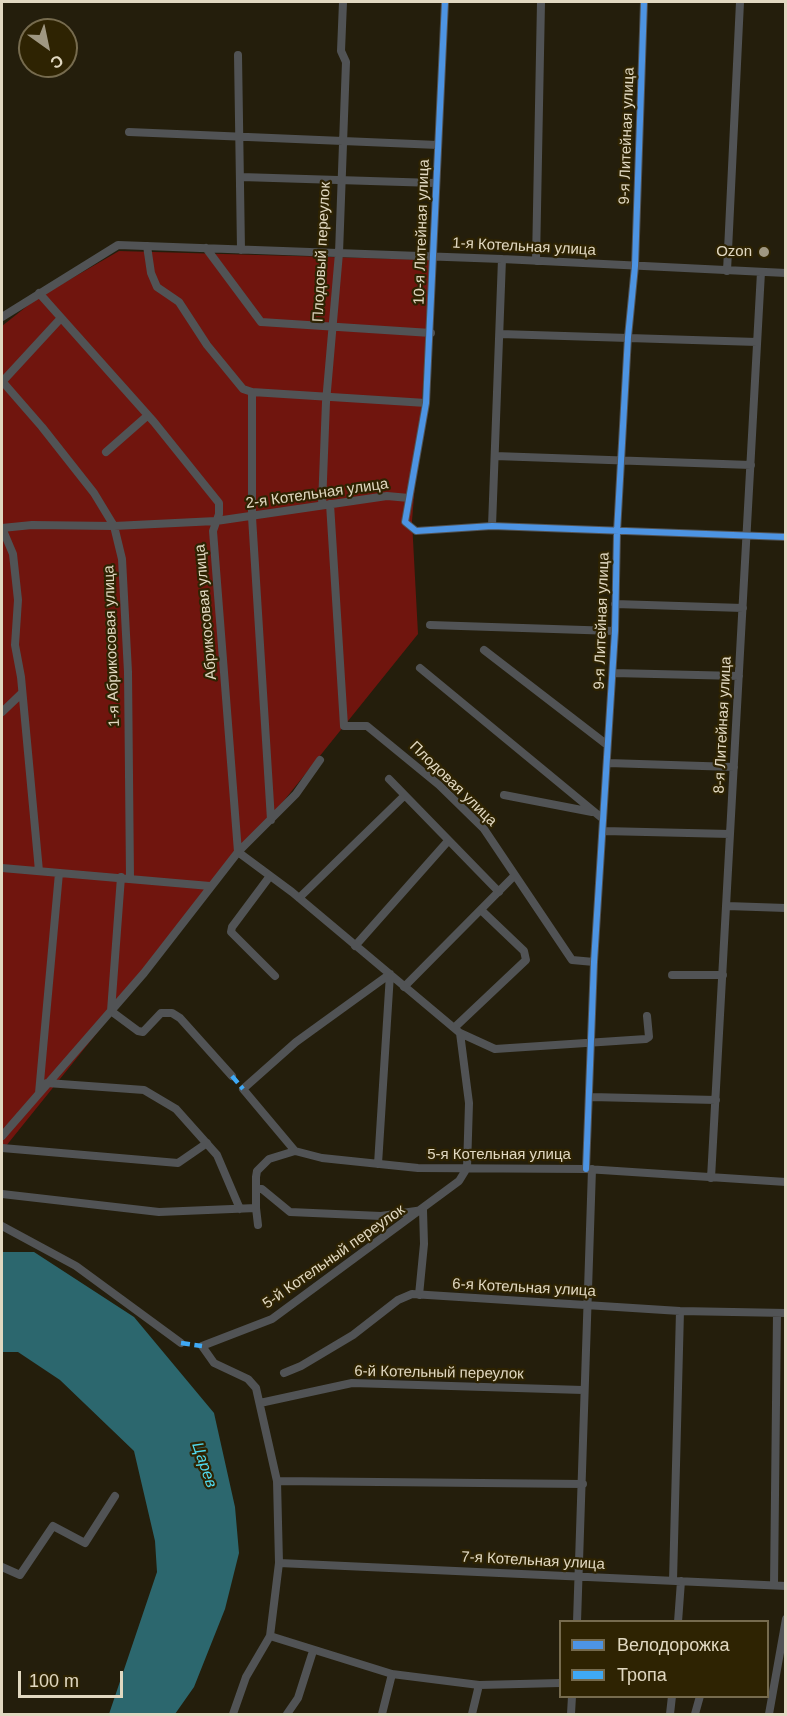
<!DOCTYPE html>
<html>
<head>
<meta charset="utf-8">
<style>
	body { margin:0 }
	#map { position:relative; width:787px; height:1716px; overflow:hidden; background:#241e0c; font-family:Helvetica,sans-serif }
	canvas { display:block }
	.frame { position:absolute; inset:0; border:3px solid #e1d8c1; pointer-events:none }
	.legend { position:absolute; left:559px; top:1620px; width:210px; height:78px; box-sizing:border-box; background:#2e2302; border:2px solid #766b4e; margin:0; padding:8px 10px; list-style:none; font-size:18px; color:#e1d8c1 }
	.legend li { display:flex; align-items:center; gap:12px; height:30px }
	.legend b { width:30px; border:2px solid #766b4e }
	.north { position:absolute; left:18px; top:18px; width:60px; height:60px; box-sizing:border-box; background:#2e2302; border:2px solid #766b4e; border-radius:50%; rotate:147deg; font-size:16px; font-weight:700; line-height:24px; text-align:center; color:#e1d8c1 }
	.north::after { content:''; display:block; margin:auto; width:21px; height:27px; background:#9f9782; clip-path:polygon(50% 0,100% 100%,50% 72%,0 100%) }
	.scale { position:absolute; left:18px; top:1671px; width:105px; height:27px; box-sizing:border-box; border:3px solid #e1d8c1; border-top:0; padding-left:8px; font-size:18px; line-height:21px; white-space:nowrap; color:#e1d8c1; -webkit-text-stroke:4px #2e2302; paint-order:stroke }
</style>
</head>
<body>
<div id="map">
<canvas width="787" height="1716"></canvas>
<div class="frame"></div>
<ul class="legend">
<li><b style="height:8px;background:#4d94e3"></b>Велодорожка</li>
<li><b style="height:8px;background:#3fa9f5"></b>Тропа</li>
</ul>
<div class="north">С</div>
<div class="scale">100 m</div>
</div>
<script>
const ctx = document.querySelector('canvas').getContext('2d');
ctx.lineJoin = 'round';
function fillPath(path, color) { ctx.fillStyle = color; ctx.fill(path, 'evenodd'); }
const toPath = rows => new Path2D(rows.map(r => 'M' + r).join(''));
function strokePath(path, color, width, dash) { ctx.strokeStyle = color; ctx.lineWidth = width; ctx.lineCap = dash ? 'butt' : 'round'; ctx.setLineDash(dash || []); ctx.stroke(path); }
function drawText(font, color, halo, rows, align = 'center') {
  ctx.font = font + ' Helvetica,sans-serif'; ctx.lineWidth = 4.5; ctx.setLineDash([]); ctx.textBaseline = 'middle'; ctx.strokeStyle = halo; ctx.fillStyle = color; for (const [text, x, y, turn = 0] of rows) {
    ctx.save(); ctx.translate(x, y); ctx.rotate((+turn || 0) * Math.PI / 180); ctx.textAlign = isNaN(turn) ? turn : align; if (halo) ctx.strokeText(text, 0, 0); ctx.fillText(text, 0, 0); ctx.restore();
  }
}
fillPath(toPath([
	[119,251,433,260,412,521,418,634,2,1151,2,326,36,299]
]), '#70150e');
fillPath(toPath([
	[2,1252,34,1252,134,1317,214,1413,235,1507,239,1553,225,1609,194,1687,175,1714,109,1714,157,1572,155,1541,134,1451,60,1380,18,1352,2,1352]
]), '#2c676e');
strokePath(toPath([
	[445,2,426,403,405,522,416,531,492,526,786,537],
	[238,55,241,250],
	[129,132,438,145],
	[241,177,435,183],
	[147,246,151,273,157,287,179,302,207,345,243,389,252,392,252,517,271,820],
	[206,248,261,322,431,333],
	[536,261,541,2],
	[727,271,740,2],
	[39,293,154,422,219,503,219,514,213,531,238,852],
	[2,317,118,245,502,259,786,273],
	[500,334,757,342],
	[2,381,42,427,94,493,114,526,122,559,128,672,130,878],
	[2,382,61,318],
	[252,392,426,403],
	[106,452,147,416],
	[495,456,751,465],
	[330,504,344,726,367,726,439,785,484,829,572,960,594,962],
	[322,505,326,402,339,253,346,62,341,51,343,2],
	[492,526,502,259],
	[2,528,32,525,114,526,216,521,387,496,409,498],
	[2,528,13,554,18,600,15,645,21,677,39,871],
	[615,604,743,608],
	[430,625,615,631],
	[484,650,606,744],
	[420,668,603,819],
	[613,673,739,676],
	[2,712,22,693],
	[608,763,734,767],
	[389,779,499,892],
	[504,795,592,812],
	[604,831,730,834],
	[238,852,292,892,460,1033,495,1049,646,1039,649,1037,647,1016],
	[2,868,210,886],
	[270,876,232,927,231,932,275,976],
	[121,877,111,1011,138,1031,143,1032,161,1013,172,1013,180,1018,232,1076],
	[299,898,404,796],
	[727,906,786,908],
	[355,946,448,841],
	[390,974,296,1042,243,1089,295,1151,322,1158,418,1168,586,1169,786,1182],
	[672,975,723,975],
	[404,987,515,875],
	[454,1028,526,960,524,951,481,910],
	[47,1083,144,1090,176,1109,217,1155,240,1209],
	[39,1093,59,873],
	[591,1097,716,1100],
	[2,1136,144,973,238,852,296,794,320,760],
	[2,1148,178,1163,207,1143],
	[295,1151,269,1159,257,1171,256,1177,256,1189,262,1189,290,1212,381,1216,423,1210,424,1244,419,1295],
	[378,1164,390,974],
	[586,1169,594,962,615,631,617,532,628,337,635,266,644,2],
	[711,1178,761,272],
	[2,1194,159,1212,256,1208,256,1189],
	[256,1208,258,1225],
	[2,1226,76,1266,181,1343],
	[284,1373,301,1366,353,1335,398,1300,412,1294,680,1311,786,1313],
	[260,1403,352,1383,583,1390],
	[277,1481,583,1484],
	[279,1563,786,1586],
	[2,1567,20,1575,53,1526,85,1543,115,1496],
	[673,1581,680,1311],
	[774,1585,777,1313],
	[577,1622,592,1169],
	[678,1622,681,1581],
	[270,1636,392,1674,479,1685,560,1683],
	[233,1714,246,1677,270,1636,279,1563,277,1481,256,1388,248,1379,214,1363,202,1346,272,1319,459,1181,467,1168,469,1103,460,1033],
	[287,1714,298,1698,313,1651],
	[382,1714,392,1674],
	[472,1714,479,1685],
	[571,1714,572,1696],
	[670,1714,672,1696],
	[695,1714,700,1696],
	[769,1714,786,1619]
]), '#515355', 8);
strokePath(toPath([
	[232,1076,243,1089],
	[181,1343,202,1346]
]), '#3fa9f5', 4.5, [9, 4.5]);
strokePath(toPath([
	[445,2,426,403,405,522,416,531,492,526,786,537],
	[586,1169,594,962,615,631,617,532,628,337,635,266,644,2]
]), '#4d94e3', 6);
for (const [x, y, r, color] of [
	[764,252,6,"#9f9782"]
]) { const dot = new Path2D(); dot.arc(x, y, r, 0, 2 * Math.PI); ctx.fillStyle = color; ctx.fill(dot); strokePath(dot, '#2e2302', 2); }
drawText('15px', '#e1d8c1', '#2e2302', [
	["9-я Литейная улица",627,136,-88],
	["10-я Литейная улица",422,232,-88],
	["1-я Котельная улица",524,247,3],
	["Плодовый переулок",322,252,-87],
	["2-я Котельная улица",317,494,-8],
	["Абрикосовая улица",206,612,-95],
	["9-я Литейная улица",602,621,-88],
	["1-я Абрикосовая улица",112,646,-92],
	["8-я Литейная улица",723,725,-87],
	["Плодовая улица",453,784,44],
	["5-я Котельная улица",499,1155],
	["5-й Котельный переулок",334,1257,-35],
	["6-я Котельная улица",524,1288,3],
	["6-й Котельный переулок",439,1373,1],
	["7-я Котельная улица",533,1561,3]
]);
drawText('15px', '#e1d8c1', '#2e2302', [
	["Ozon",752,252]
], 'right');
drawText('italic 16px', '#51daee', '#2e2302', [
	["Царев",204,1465,71]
]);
</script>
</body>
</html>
